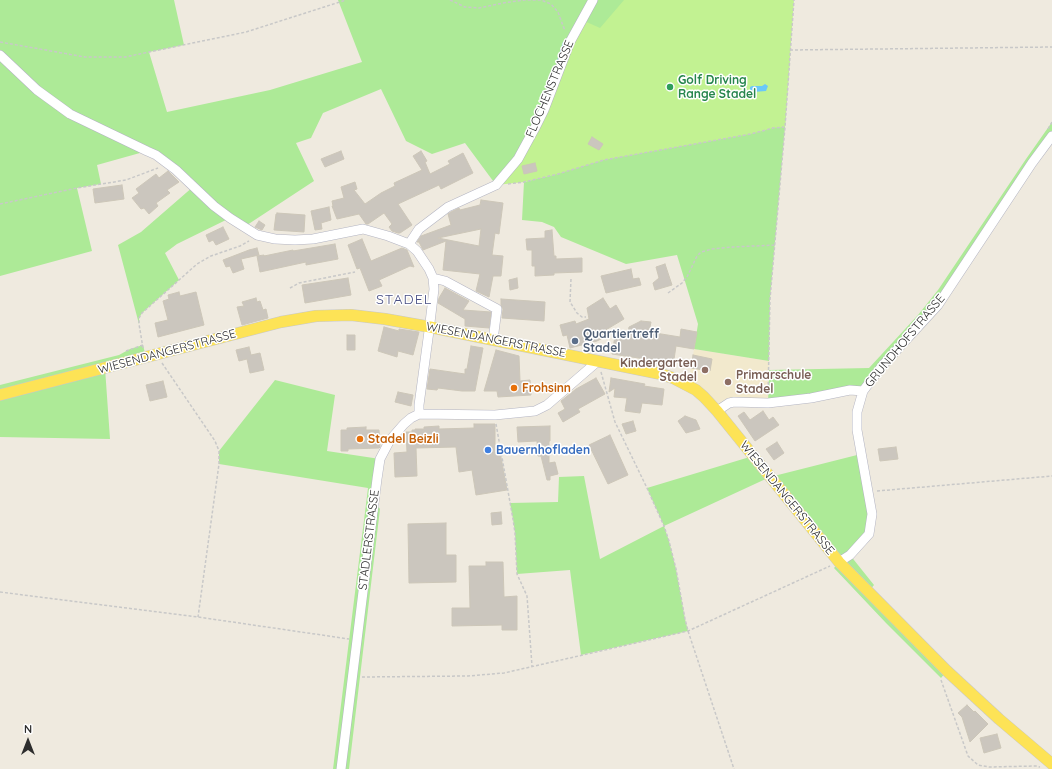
<!DOCTYPE html>
<html>
<head>
<meta charset="utf-8">
<style>
	body { margin:0 }
	#map { position:relative; width:1052px; height:769px; overflow:hidden; background:#efeadf; font-family:Quicksand,sans-serif }
	canvas { display:block }
	.north { position:absolute; left:8px; top:721px; width:40px; height:40px; -webkit-text-stroke:3px #fff; paint-order:stroke; rotate:0deg; font-size:11px; font-weight:700; line-height:16px; text-align:center; color:#2d2d2d }
	.north::after { content:''; display:block; margin:auto; width:14px; height:18px; background:#2d2d2d; clip-path:polygon(50% 0,100% 100%,50% 72%,0 100%) }
</style>
</head>
<body>
<div id="map">
<canvas width="1052" height="769"></canvas>
<div class="north">N</div>
</div>
<script>
const ctx = document.querySelector('canvas').getContext('2d');
ctx.lineJoin = 'round';
function fillPath(path, color) { ctx.fillStyle = color; ctx.fill(path, 'evenodd'); }
const toPath = rows => new Path2D(rows.map(r => 'M' + r).join(''));
function strokePath(path, color, width, dash) { ctx.strokeStyle = color; ctx.lineWidth = width; ctx.lineCap = dash ? 'butt' : 'round'; ctx.setLineDash(dash || []); ctx.stroke(path); }
function drawText(font, color, halo, rows, align = 'center') {
  ctx.font = font + ' Quicksand,sans-serif'; ctx.lineWidth = 3; ctx.setLineDash([]); ctx.textBaseline = 'middle'; ctx.strokeStyle = halo; ctx.fillStyle = color; for (const [text, x, y, turn = 0] of rows) {
    ctx.save(); ctx.translate(x, y); ctx.rotate((+turn || 0) * Math.PI / 180); ctx.textAlign = isNaN(turn) ? turn : align; if (halo) ctx.strokeText(text, 0, 0); ctx.fillText(text, 0, 0); ctx.restore();
  }
}
fillPath(toPath([
	[694,349,769,361,768,403,734,402,717,411,687,385,689,379]
]), '#f2e9cd');
fillPath(toPath([
	[0,0,174,0,184,45,149,52,167,112,270,90,362,62,338,0,761,0,790,58,785,127,770,299,769,361,694,349,698,324,677,255,626,264,561,237,554,227,542,222,522,220,524,182,552,175,496,185,465,143,432,154,406,141,381,89,323,113,311,138,296,143,314,181,244,227,230,218,177,244,165,253,179,280,142,313,139,318,139,324,118,245,141,232,194,186,147,151,97,165,101,184,77,188,92,251,0,276],
	[1052,122,1052,136,938,305,863,391,768,403,769,370,869,368,918,315,938,290,1026,159],
	[143,345,146,357,105,368,110,439,0,437,0,385,119,355,130,349],
	[275,380,335,395,327,451,380,459,374,501,380,509,349,769,333,769,368,488,219,464,219,451],
	[861,454,869,492,869,534,850,555,874,585,869,591,947,671,941,678,886,623,834,568,839,562,770,477,664,526,669,541,676,569,685,619,688,631,581,655,570,570,517,574,515,533,513,519,510,503,558,502,559,477,584,476,600,559,664,526,647,488,753,456,770,477]
]), '#adea97');
fillPath(toPath([
	[624,0,794,0,785,127,773,128,751,134,604,160,558,174,524,182,496,185,518,159,582,20,600,28]
]), '#c2f292');
fillPath(toPath([
	[765,84,768,86,766,91,753,92,750,90,750,87,752,86,762,86]
]), '#6ac8fa');
strokePath(toPath([
	[558,62,564,43]
]), '#6ac8fa', 2.5);
const building = toPath([
	[592,137,603,144,599,150,588,144,592,137],
	[341,151,344,159,325,167,321,159,341,151],
	[421,151,427,161,425,162,430,174,450,164,448,161,463,153,473,173,441,189,439,185,398,204,412,225,400,233,398,233,392,231,389,227,392,224,384,213,368,224,366,224,359,214,337,219,332,206,333,206,332,201,344,198,341,187,355,182,357,189,354,190,365,204,381,193,395,186,394,183,422,170,413,156,421,151],
	[535,163,537,171,524,174,522,166,535,163],
	[168,171,179,182,167,190,170,193,156,203,158,206,149,214,144,208,141,209,132,198,139,193,136,189,156,174,159,178,168,171],
	[122,185,124,199,95,203,93,189,122,185],
	[481,200,503,203,499,234,495,233,492,255,503,256,501,276,493,276,489,297,476,291,480,274,443,270,446,241,423,250,419,242,417,242,421,236,451,225,448,214,451,212,459,208,460,210,480,205,481,200],
	[481,229,479,246,438,238,481,229],
	[329,207,331,220,321,223,322,229,315,230,311,211,329,207],
	[277,213,305,215,304,232,274,230,276,214,277,214,277,213],
	[259,221,265,225,262,230,255,227,259,221],
	[223,227,229,239,216,245,213,240,209,242,206,235,223,227],
	[552,230,554,256,556,256,556,259,582,258,582,272,554,273,554,275,535,276,535,266,532,266,532,250,527,250,526,239,545,238,545,231,552,230],
	[362,239,371,261,402,248,407,250,414,267,410,266,379,280,382,286,369,291,360,268,357,269,348,245,362,239],
	[335,244,338,259,306,265,306,262,260,272,257,256,264,255,264,256,293,250,293,251,335,244],
	[257,248,259,255,241,259,244,269,233,273,230,266,226,267,223,260,249,250,257,248],
	[665,264,672,285,655,290,653,283,659,278,656,267,665,264],
	[631,269,633,279,639,278,641,285,606,293,601,276,631,269],
	[348,278,351,295,305,303,302,285,348,278],
	[517,278,518,288,510,290,509,280,517,278],
	[445,288,469,301,463,310,491,312,489,328,465,326,465,319,438,303,439,298,445,288],
	[179,292,180,296,196,292,204,325,158,337,155,323,168,320,163,301,169,299,168,295,179,292],
	[256,298,257,302,260,301,263,310,266,309,268,318,242,325,237,307,244,306,242,302,256,298],
	[603,298,610,309,616,305,624,319,599,334,609,335,597,341,570,348,567,335,563,336,560,325,575,321,576,324,589,319,587,308,603,298],
	[501,299,545,302,544,321,502,318,503,309,501,305,501,299],
	[641,321,651,322,649,332,680,337,681,329,697,332,694,349,676,346,673,366,645,362,645,359,612,354,615,336,627,338,629,327,641,321],
	[384,327,399,331,399,329,419,332,413,355,398,351,397,357,378,351,384,327],
	[347,335,355,335,355,350,347,350,347,335],
	[471,346,483,348,475,391,462,391,438,388,437,390,427,389,430,369,465,374,465,369,467,369,471,346],
	[249,347,251,355,260,353,264,370,250,373,247,359,239,361,236,350,249,347],
	[496,350,519,356,520,381,530,380,531,395,498,397,497,391,484,391,496,350],
	[693,355,712,359,710,371,691,368,693,355],
	[596,378,605,394,578,409,580,412,563,422,558,413,565,409,561,401,576,389,596,378],
	[611,378,645,384,644,386,664,389,662,405,642,403,640,413,625,411,627,398,614,397,615,388,609,392,611,378],
	[163,381,167,397,150,401,146,385,163,381],
	[398,392,413,395,411,406,395,402,398,392],
	[763,411,769,420,773,417,779,425,755,441,738,416,744,412,750,420,763,411],
	[685,416,696,420,700,429,686,433,678,421,685,416],
	[633,421,636,431,626,434,622,424,633,421],
	[474,424,495,424,495,453,500,452,507,490,476,495,472,470,459,472,456,447,416,448,417,476,395,477,394,453,407,452,406,432,412,432,412,430,415,430,415,429,424,429,424,427,439,426,439,429,474,428,474,424],
	[550,426,550,441,549,441,549,463,555,462,558,474,550,476,550,480,547,480,541,456,538,456,537,441,518,442,517,427,550,426],
	[366,427,366,430,379,430,380,447,379,448,348,449,348,451,341,451,341,430,347,430,347,428,366,427],
	[610,435,628,475,608,484,589,445,610,435],
	[777,442,784,453,774,460,766,449,777,442],
	[896,447,898,459,880,461,878,449,896,447],
	[501,512,502,524,492,525,491,513,501,512],
	[446,523,446,555,456,555,456,582,409,583,408,524,446,523],
	[486,562,503,562,504,597,517,596,517,630,502,630,502,625,452,626,452,608,470,608,469,566,486,566,486,562],
	[967,705,974,712,975,711,988,724,970,742,962,717,958,713,967,705],
	[997,734,1001,748,984,753,980,738,997,734]
]);
fillPath(building, '#cbc6be');
strokePath(building, '#ccc6b8', 1);
const minor = toPath([
	[0,55,37,90,70,114,147,151,156,155,176,170,214,206,230,218,257,235,275,239,295,240,313,239,363,229,388,236,409,244,417,251,429,269,433,278,434,289,429,331,419,405,419,414],
	[409,244,419,229,448,207,496,185,518,159,536,126,544,110,570,42,593,0],
	[433,278,445,281,497,309,493,340],
	[717,411,729,403,734,402,768,403,811,398,850,390,863,391],
	[839,562,850,555,869,534,872,514,857,430,857,412,863,391,882,366,938,305,1032,163,1052,136],
	[341,769,377,479,380,459,390,440,404,424,411,418,419,414,495,415,535,411,547,405,598,361]
]);
const major = toPath([
	[0,395,281,322,316,316,351,315,385,319,430,327,661,374,673,378,696,390,704,397,717,411,839,562,947,671,999,719,1052,764]
]);
strokePath(minor, '#b3b4c2', 10);
strokePath(major, '#c8c8c8', 12);
strokePath(toPath([
	[450,0,465,7,479,8,503,3,524,0,541,0,551,4,558,12,565,31],
	[0,42,85,57,125,57,246,32,346,0],
	[790,50,1052,47],
	[1048,129,1052,122],
	[508,184,524,182,558,174,604,160,751,134,773,128,784,127],
	[0,204,77,188,126,180,158,168],
	[571,279,570,302,577,313,582,317,586,317],
	[290,288,299,283,355,272],
	[668,293,682,283,687,277,697,256,701,252,712,249,733,247,775,245],
	[143,348,139,324,139,318,142,313,197,264,211,256,240,246,249,241],
	[126,351,143,345],
	[162,363,215,441,219,451,219,464,198,617],
	[601,372,615,422,647,488,664,526,669,541,676,569,685,619,688,631,734,769],
	[768,395,770,299,785,127,794,0],
	[496,424,513,519,515,533,517,574,527,596,532,666],
	[877,491,1052,476],
	[0,592,198,617,349,639],
	[362,677,468,676,504,673,688,631,830,566],
	[941,680,968,756,978,765,989,767,1036,766,1040,767]
]), '#c8c8c8', 1.5, [3, 2]);
strokePath(minor, '#fff', 9);
strokePath(major, '#fde356', 11);
for (const [x, y, r, color] of [
	[670,87,4,"#2e9e5b"],
	[575,341,4,"#5c6f8a"],
	[705,370,4,"#8d6e63"],
	[728,382,4,"#8d6e63"],
	[514,388,4,"#e8710a"],
	[360,439,4,"#e8710a"],
	[488,450,4,"#3f7fe0"]
]) { const dot = new Path2D(); dot.arc(x, y, r, 0, 2 * Math.PI); ctx.fillStyle = color; ctx.fill(dot); strokePath(dot, '#fff', 1.5); }
drawText('bold 12px', '#27864d', '#fff', [
	["Golf Driving",678,80],
	["Range Stadel",678,94]
], 'left');
drawText('12px', '#2d2d2d', '#fff', [
	["FLOCHENSTRASSE",550,89,-67],
	["WIESENDANGERSTRASSE",496,340,11],
	["GRUNDHOFSTRASSE",905,341,-50],
	["WIESENDANGERSTRASSE",167,352,-15],
	["WIESENDANGERSTRASSE",787,498,51],
	["STADLERSTRASSE",369,540,-83]
]);
drawText('bold 12px', '#4e5e75', '#fff', [
	["Quartiertreff",583,334],
	["Stadel",583,348]
], 'left');
drawText('bold 12px', '#785e54', '#fff', [
	["Kindergarten",697,363],
	["Stadel",697,377],
	["Primarschule",736,375,"left"],
	["Stadel",736,389,"left"]
], 'right');
drawText('bold 12px', '#c56008', '#fff', [
	["Frohsinn",522,388],
	["Stadel Beizli",368,439]
], 'left');
drawText('bold 12px', '#366cbe', '#fff', [
	["Bauernhofladen",496,450]
], 'left');
ctx.letterSpacing = '1px';
drawText('14px', '#484e83', '#fff', [
	["STADEL",404,300]
]);
ctx.letterSpacing = '0px';
</script>
</body>
</html>
